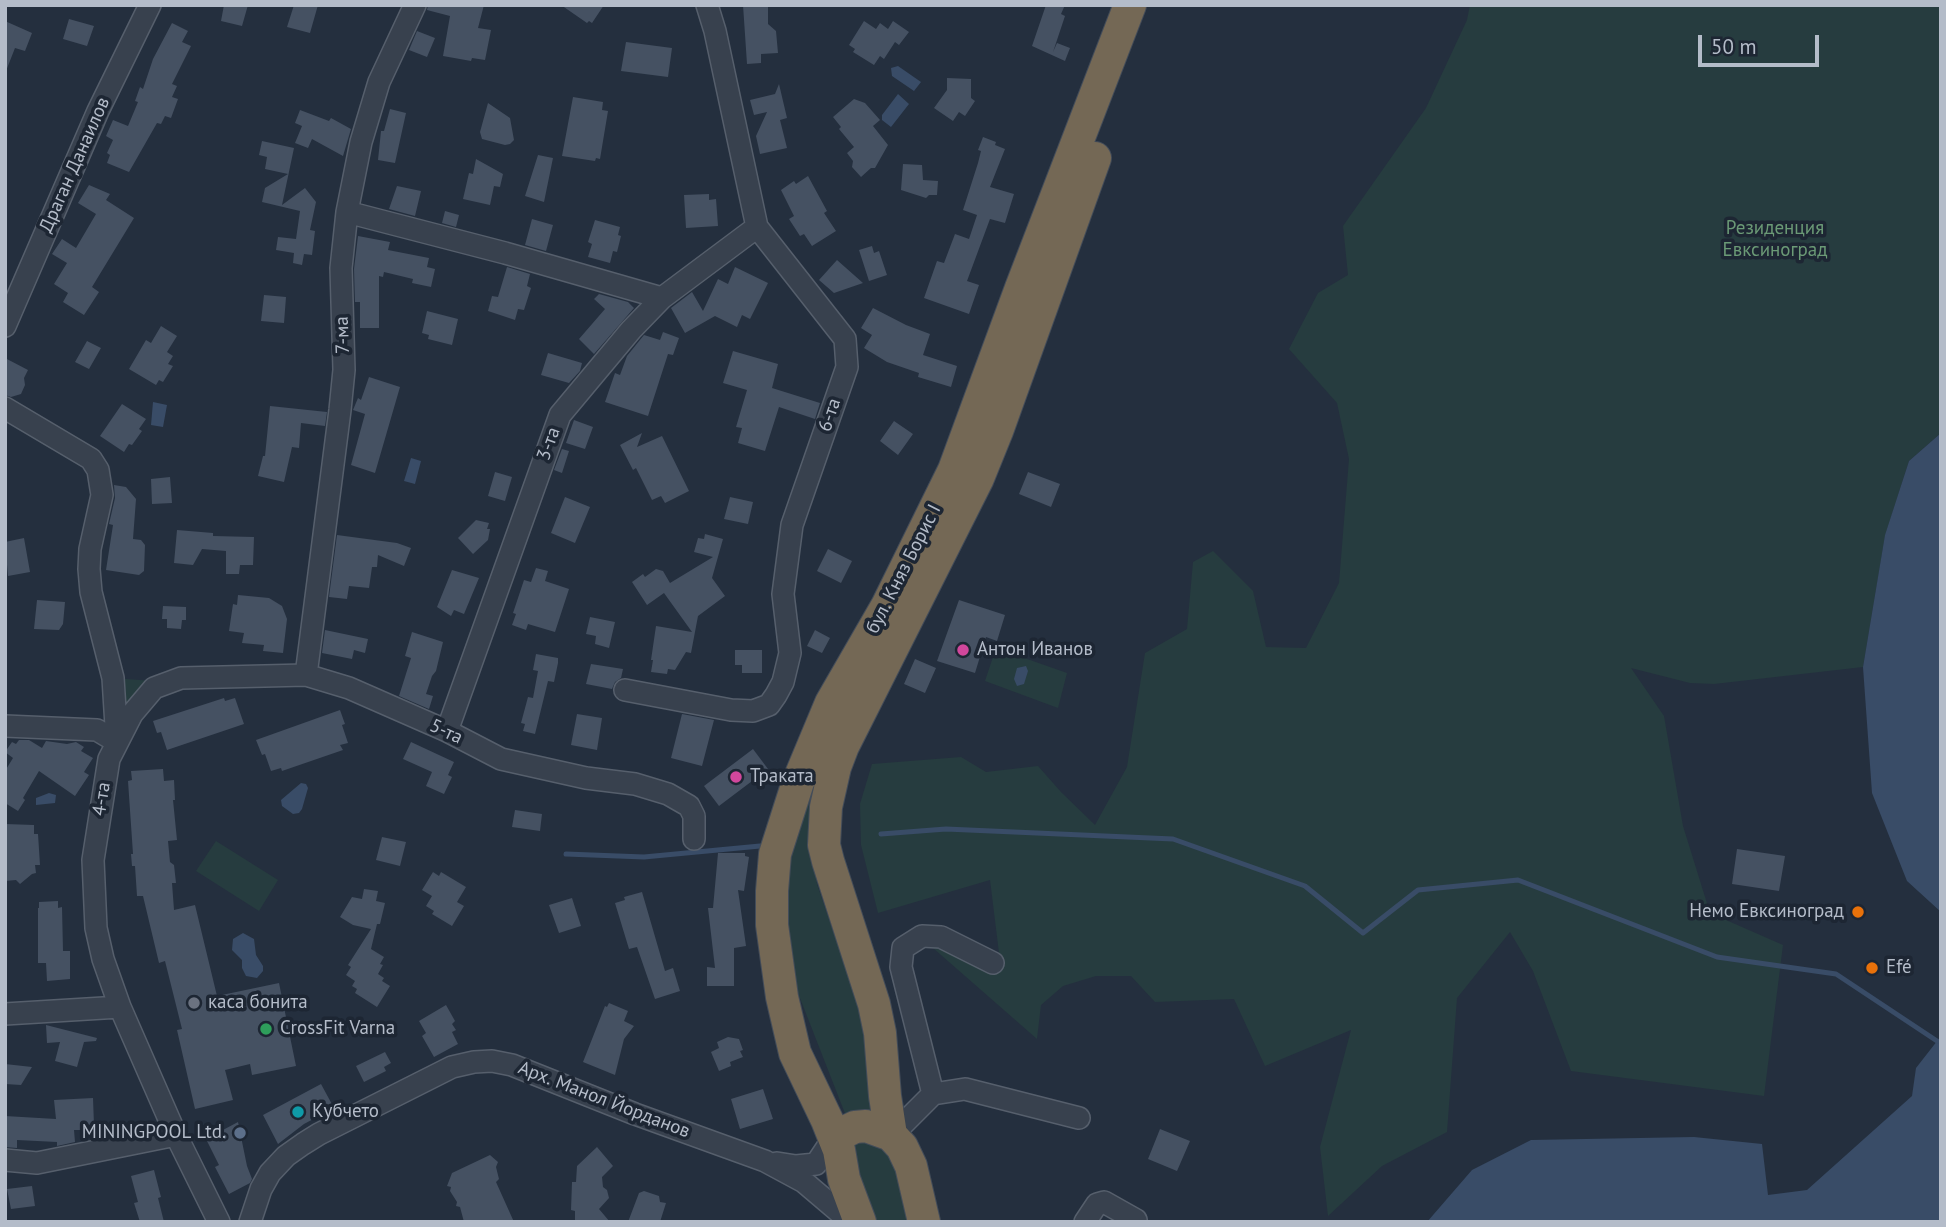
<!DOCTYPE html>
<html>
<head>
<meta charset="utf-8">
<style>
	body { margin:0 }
	#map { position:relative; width:1946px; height:1227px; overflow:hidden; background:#242f3e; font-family:"PT Sans",sans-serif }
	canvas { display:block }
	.frame { position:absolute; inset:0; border:7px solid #b4bcc9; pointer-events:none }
	.scale { position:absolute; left:1698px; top:35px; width:121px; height:32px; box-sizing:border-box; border:4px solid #b4bcc9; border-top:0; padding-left:9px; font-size:21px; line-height:24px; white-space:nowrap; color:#b4bcc9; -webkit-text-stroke:5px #1d2633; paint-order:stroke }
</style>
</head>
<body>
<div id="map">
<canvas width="1946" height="1227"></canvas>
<div class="frame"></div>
<div class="scale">50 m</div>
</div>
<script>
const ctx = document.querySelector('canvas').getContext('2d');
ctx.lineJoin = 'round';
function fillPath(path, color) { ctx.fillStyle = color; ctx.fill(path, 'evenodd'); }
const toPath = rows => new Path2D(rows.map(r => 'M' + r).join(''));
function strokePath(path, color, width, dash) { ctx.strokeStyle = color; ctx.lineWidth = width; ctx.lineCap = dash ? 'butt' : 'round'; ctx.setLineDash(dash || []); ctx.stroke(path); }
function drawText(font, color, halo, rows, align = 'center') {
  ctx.font = font + ' "PT Sans",sans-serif'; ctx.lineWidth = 7; ctx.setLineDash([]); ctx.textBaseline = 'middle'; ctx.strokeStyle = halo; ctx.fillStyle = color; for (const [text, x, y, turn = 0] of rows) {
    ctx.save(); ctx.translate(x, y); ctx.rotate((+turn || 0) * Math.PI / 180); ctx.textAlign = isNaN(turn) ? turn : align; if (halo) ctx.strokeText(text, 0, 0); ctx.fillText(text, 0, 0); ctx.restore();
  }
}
fillPath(toPath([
	[1470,5,1941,5,1941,433,1909,461,1885,536,1863,667,1714,684,1690,683,1631,668,1664,716,1683,826,1710,913,1783,945,1764,1096,1571,1071,1533,971,1510,932,1457,998,1447,1132,1382,1166,1328,1216,1320,1147,1351,1030,1265,1066,1234,999,1155,1002,1131,976,1096,976,1063,986,1041,1005,1037,1039,933,948,1000,961,990,880,878,913,861,845,860,804,872,764,961,757,986,772,1038,766,1061,792,1095,825,1127,767,1145,653,1187,629,1193,562,1213,551,1253,591,1266,647,1306,648,1339,583,1349,459,1337,403,1289,349,1318,293,1348,275,1343,226,1426,108,1467,20],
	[996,648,1067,673,1058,708,985,681],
	[113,678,167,682,117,742],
	[813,783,811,837,817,884,862,1015,879,1113,846,1116,798,993,787,934,785,889,790,843],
	[216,841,278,880,259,911,196,871],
	[863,1136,892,1151,911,1222,871,1222,850,1141]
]), '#263c3f');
fillPath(toPath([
	[898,66,921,82,914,91,892,76,891,68],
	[898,94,909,104,891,127,882,120,882,115],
	[153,402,167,405,163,427,151,425],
	[1941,433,1941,912,1907,881,1872,793,1863,667,1885,535,1909,461],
	[411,458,421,461,415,484,404,481],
	[1026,666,1028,671,1024,684,1017,686,1014,679,1017,668],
	[301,783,306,784,308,788,302,809,299,813,293,814,282,806,281,800],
	[49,793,56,795,55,803,36,805,36,798],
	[243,933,254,939,256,955,263,966,263,971,257,978,246,976,242,968,242,960,232,950,233,939],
	[1941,1036,1941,1222,1427,1222,1472,1170,1531,1140,1694,1137,1762,1144,1768,1195,1807,1190,1912,1096,1916,1068]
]), '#394c67');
strokePath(toPath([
	[881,834,946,829,1173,839,1305,886,1363,933,1418,890,1518,880,1717,957,1836,974,1937,1041],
	[566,854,644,857,760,846]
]), '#394c67', 5);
fillPath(toPath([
	[224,5,248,5,242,26,221,21],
	[294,5,318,5,310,33,287,27],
	[428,5,484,5,478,28,491,30,485,60,472,58,471,61,443,56,450,16,427,10],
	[561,5,604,5,592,23,589,21,587,23],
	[743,5,768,5,768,24,776,31,778,53,761,54,761,63,747,64],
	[1046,5,1065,5,1061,14,1065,16,1053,52,1057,43,1070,48,1065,61,1032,46],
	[69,19,94,26,87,46,63,39],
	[5,21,32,33,25,51,15,48,6,71],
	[864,21,876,29,880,23,888,29,893,21,909,32,899,45,895,42,884,59,880,56,874,65,853,52,855,49,849,45],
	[172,23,188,31,182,42,191,46,172,84,177,86,172,97,178,99,171,118,165,116,161,124,157,123,129,172,107,163,110,155,107,153,113,140,106,136,113,120,128,126,138,102,135,101,140,87,143,89,153,59],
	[417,31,435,38,427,57,409,50],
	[626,42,672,48,668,77,621,71],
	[947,78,971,79,971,98,975,101,965,116,959,112,953,121,934,108,947,90],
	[779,84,787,118,780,120,787,148,760,154,756,136,767,112,754,115,750,100,775,94],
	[573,97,603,102,602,110,608,111,600,159,596,158,595,161,562,156],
	[854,99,865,103,880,120,873,126,888,145,875,168,871,168,861,177,852,167,853,161,847,153,854,147,839,129,841,127,833,117],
	[488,103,510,118,514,140,510,144,505,145,482,139,480,132],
	[390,109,406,113,395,163,378,160,381,131,384,131],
	[300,110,329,121,331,118,351,129,343,156,312,139,308,148,295,143,302,126,295,123],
	[983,137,996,142,995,145,1005,149,990,187,1014,194,1005,223,990,219,967,281,979,285,969,314,924,298,937,261,944,263,955,234,969,239,977,215,963,210,978,163,981,151,978,150],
	[262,141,294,148,282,205,305,188,316,202,310,230,315,231,312,255,304,254,302,265,293,263,294,253,276,250,278,237,296,239,300,211,262,202,265,188,288,174,265,169,267,157,259,155],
	[538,155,553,158,544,202,525,196],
	[476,159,503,174,500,187,494,186,490,205,463,199,469,173,473,174],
	[903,164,922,165,923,180,938,181,937,195,929,195,926,198,901,190],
	[808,176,827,211,824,213,836,231,812,246,804,234,800,236,789,219,794,216,781,190,794,181,796,184],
	[89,185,110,194,106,200,134,218,92,287,99,292,84,315,63,302,68,293,54,284,67,263,52,254,62,239,76,248,96,214,78,203],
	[397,186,421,191,415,216,389,209],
	[709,194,709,200,716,199,718,226,686,228,684,195],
	[445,211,459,215,456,227,442,223],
	[532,219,553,225,546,251,525,245],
	[595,220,620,227,618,235,621,236,617,252,613,251,610,263,588,257,592,244,588,242],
	[358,236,390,242,388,250,429,258,427,267,435,269,431,287,412,283,413,279,384,272,383,277,379,276,379,328,360,328,360,302,355,302,354,269],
	[872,246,874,253,879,251,887,275,869,281,859,250],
	[837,260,863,283,834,293,819,280],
	[507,267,530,274,527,286,531,288,524,310,518,309,515,320,488,311,492,296,498,297],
	[735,267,768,283,750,319,742,315,737,327,715,316,685,333,671,308,692,292,703,311,718,279,728,284],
	[599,294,628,302,634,308,594,354,579,339,605,309,594,299],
	[264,295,286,297,284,323,261,321],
	[873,308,906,325,930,334,923,355,957,366,951,387,918,377,919,373,887,362,864,348,872,335,861,328],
	[427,311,458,319,452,345,428,339,429,335,422,333],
	[161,326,177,336,167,352,173,356,168,364,173,366,163,382,159,380,156,385,129,369,146,340,151,343],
	[663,332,679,338,673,355,668,354,648,416,605,402,615,373,620,375,627,356,644,335,660,340],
	[87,341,101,348,89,369,75,362],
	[733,351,778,364,772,388,820,403,815,419,779,407,765,451,738,443,742,428,736,427,747,390,723,383],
	[548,353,582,363,580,371,569,383,541,375],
	[5,358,28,370,24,378,25,385,21,394,11,397,5,395],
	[369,377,400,387,375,473,351,465,365,414,353,410,358,398,361,400],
	[122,404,146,419,139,429,142,431,132,445,129,444,124,452,100,436],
	[270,406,327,412,325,426,301,423,299,448,292,447,284,482,258,476,263,456,265,456],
	[574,420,593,427,585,449,566,443],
	[894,421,913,434,898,455,880,441],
	[642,433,637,447,662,436,689,491,665,503,661,496,652,500,636,468,633,470,620,445],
	[562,449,569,451,562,473,554,470],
	[495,472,512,477,505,501,488,496],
	[1028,472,1060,484,1051,507,1019,494],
	[170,477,172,503,152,504,151,479],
	[114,485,126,487,136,499,133,539,141,540,145,545,144,571,139,575,106,570,113,525,109,524,115,498],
	[565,497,590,507,575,543,551,533],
	[730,497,753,502,748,524,724,519],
	[476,520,489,523,487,529,490,529,488,540,473,554,458,538],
	[177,530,213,533,213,536,254,537,253,565,240,565,239,574,226,574,226,551,202,549,193,565,174,563],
	[705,534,723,539,712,578,725,596,698,616,691,653,686,652,675,670,668,669,667,674,651,672,653,660,651,660,656,626,692,632,664,593,647,605,632,582,643,574,645,577,656,569,663,571,670,583,713,557,694,552,698,538,704,539],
	[337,535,397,543,411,548,404,566,378,555,377,567,372,567,369,588,349,586,347,599,329,597],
	[24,538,30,572,8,576,5,542],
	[828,549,852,561,841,583,817,571],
	[536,568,548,571,545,581,569,589,555,632,528,624,526,630,512,625,516,614,513,613,524,580,531,582],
	[452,570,479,578,464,614,454,610,451,616,437,607],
	[238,595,269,598,282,606,287,619,283,653,263,651,264,645,242,643,244,633,229,631,233,604,237,605],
	[37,600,65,602,63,624,59,630,34,629],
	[959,600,1005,615,997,641,986,637,975,673,937,661],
	[163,606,186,607,186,620,182,620,181,629,167,628,167,619,162,619],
	[590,617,615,622,609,648,595,644,596,636,586,634],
	[325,630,368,639,365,653,354,650,352,659,322,653],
	[815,630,830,638,822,653,807,646],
	[412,632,443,642,436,671,432,676,426,694,433,696,429,709,399,696,411,658,405,656],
	[735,650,762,650,762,673,742,673,742,665,735,665],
	[536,654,558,658,558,663,554,682,548,681,535,734,523,731,525,724,521,723,528,697,533,698,538,671,533,670],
	[915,659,936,668,925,693,904,684],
	[591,664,623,669,621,678,615,682,612,689,586,684],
	[224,698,225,701,235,698,244,724,167,750,161,732,157,733,153,721],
	[340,710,345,724,342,725,348,743,340,745,343,750,282,771,281,768,271,771,265,754,262,755,256,740],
	[577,714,602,718,597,750,571,745],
	[682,714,714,720,702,766,671,758],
	[19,740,29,740,42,748,46,741,67,744,76,742,84,747,81,751,93,758,84,772,89,775,75,796,39,771,23,798,25,800,18,811,5,803,5,771,13,758,5,752,12,742,16,744],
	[411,742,454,762,448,775,452,777,444,794,426,786,432,772,403,759],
	[753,749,768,769,719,806,704,786],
	[163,769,164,781,174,780,175,800,173,800,177,840,168,841,170,862,174,865,176,883,172,883,174,910,195,905,217,996,279,983,296,1066,252,1075,250,1064,225,1070,233,1100,195,1109,177,1030,182,1029,165,961,159,963,143,896,137,896,135,866,132,866,131,854,133,854,128,781,132,780,131,771],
	[515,810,542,814,540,831,512,827],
	[5,824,34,825,34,834,38,834,40,865,35,865,36,873,32,874,20,884,16,880,5,881],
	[382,837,406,842,400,866,376,860],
	[1737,849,1785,856,1779,891,1732,884],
	[718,853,745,853,745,856,749,857,744,891,738,890,746,946,734,948,734,986,707,986,707,967,715,968,708,908,713,908],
	[433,872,439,876,441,872,466,887,457,902,464,906,452,926,432,914,434,911,426,906,432,896,422,890],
	[364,889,378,891,376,901,385,903,380,924,377,924,371,949,384,957,380,964,383,965,378,974,384,978,382,981,390,986,377,1007,355,993,357,989,352,986,355,981,346,975,351,967,348,965,371,929,353,925,340,917,352,897,362,899],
	[642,892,665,971,673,968,680,991,655,999,637,947,629,949,615,903,625,900,624,897],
	[572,898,581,926,559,933,549,905],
	[58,901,58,908,62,907,63,951,70,951,70,979,47,981,46,963,38,963,38,908,39,908,39,902],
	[609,1003,628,1011,624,1021,634,1026,624,1039,615,1075,583,1062,605,1006,607,1007],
	[446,1005,455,1021,452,1024,456,1030,452,1032,458,1044,434,1057,422,1036,426,1033,419,1021],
	[46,1025,97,1038,96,1041,84,1042,77,1067,55,1061,60,1042,47,1043],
	[728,1037,739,1039,743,1050,740,1051,743,1057,730,1062,731,1066,719,1071,711,1052,719,1048,717,1042],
	[385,1052,391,1063,384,1067,386,1071,364,1082,356,1066],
	[5,1064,32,1067,21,1085,5,1084],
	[321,1084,334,1108,304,1124,278,1144,263,1115],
	[763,1089,773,1119,740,1129,731,1099],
	[93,1098,94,1125,83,1125,83,1130,74,1130,75,1142,57,1146,57,1142,17,1140,17,1148,5,1147,5,1116,56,1119,54,1100],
	[238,1122,247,1166,252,1179,250,1183,229,1194,215,1167,219,1165,206,1139],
	[1160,1129,1190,1141,1177,1171,1148,1159],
	[597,1147,613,1166,602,1177,603,1187,607,1190,609,1198,599,1209,610,1222,575,1222,575,1211,571,1210,572,1182,576,1182,577,1166],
	[490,1155,498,1162,496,1167,499,1179,496,1182,514,1222,464,1222,460,1207,456,1206,457,1202,450,1191,451,1187,447,1186,452,1173],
	[154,1170,161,1197,158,1198,164,1222,140,1222,134,1203,138,1202,131,1176],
	[32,1186,35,1206,11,1209,7,1189],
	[644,1191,659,1196,660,1202,666,1203,660,1222,628,1222,639,1193]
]), '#455162');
const minor = toPath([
	[347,212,505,253,662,298],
	[5,326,98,111,150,5],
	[5,408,91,459,98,470,102,495,90,549,89,569,91,592,113,678,117,742],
	[306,675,340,410,344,370,341,268,347,212,361,142,379,82,415,5],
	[625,690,731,710,753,711,769,705,776,695,783,682,790,653,783,594,792,525,847,367,845,339,757,227,715,31,707,5],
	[5,726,97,730,117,742],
	[447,731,560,415,631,330,662,298,757,227],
	[5,1014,120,1007],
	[933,1094,965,1089,1079,1118],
	[903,1124,933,1094,901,967,903,948,922,936,941,937,993,963],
	[5,1160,37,1163,176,1135],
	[777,1163,796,1166,816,1164,834,1137],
	[219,1222,176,1135,120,1007,103,959,96,928,93,860,109,759,132,714,154,688,181,678,306,675,349,688,447,731,501,759,586,778,635,784,668,794,689,806,694,816,694,839],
	[250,1222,261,1189,270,1173,286,1156,303,1144,319,1134,452,1067,474,1062,492,1061,512,1065,635,1114,765,1161,804,1182,851,1222],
	[1085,1222,1097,1204,1104,1202,1136,1220]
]);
const highway = toPath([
	[834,1137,855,1127,866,1126,891,1135],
	[860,1222,844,1179,839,1150,827,1120,795,1053,782,997,772,925,772,891,775,854,798,782,831,703,887,606,954,470,1021,288,1130,5],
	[924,1222,911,1166,902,1147,891,1135,885,1096,880,1033,874,1004,828,861,824,845,826,807,835,767,843,746,978,478,997,431,1095,158]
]);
strokePath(minor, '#565f6c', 24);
strokePath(highway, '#434c59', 34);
strokePath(minor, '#38414e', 21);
strokePath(highway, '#746855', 32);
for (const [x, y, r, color] of [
	[963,650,7,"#d1479c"],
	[736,777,7,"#d1479c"],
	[1858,912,7,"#e8710a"],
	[1872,968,7,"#e8710a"],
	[194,1003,7,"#6b7280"],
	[266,1029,7,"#2e9e5b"],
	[298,1112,7,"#0f9aa8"],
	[240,1133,7,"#5c6f8a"]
]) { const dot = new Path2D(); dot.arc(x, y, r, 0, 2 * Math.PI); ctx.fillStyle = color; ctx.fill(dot); strokePath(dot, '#1d2633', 2.5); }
drawText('19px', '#b4bcc9', '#1d2633', [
	["Драган Данаилов",75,165,-66],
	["7-ма",343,335,-92],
	["6-та",830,415,-71],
	["3-та",549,444,-70],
	["бул. Княз Борис I",904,569,-63],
	["5-та",446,732,25],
	["4-та",102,799,-81],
	["Арх. Манол Йорданов",604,1100,21]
]);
drawText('19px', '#6b9a76', '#1d2633', [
	["Резиденция",1775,229],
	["Евксиноград",1775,251]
]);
drawText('19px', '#b4bcc9', '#1d2633', [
	["Антон Иванов",977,650],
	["Траката",750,777],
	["Немо Евксиноград",1844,912,"right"],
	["Efé",1886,968],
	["каса бонита",208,1003],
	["CrossFit Varna",280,1029],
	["Кубчето",312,1112],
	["MININGPOOL Ltd.",226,1133,"right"]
], 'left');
</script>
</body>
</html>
